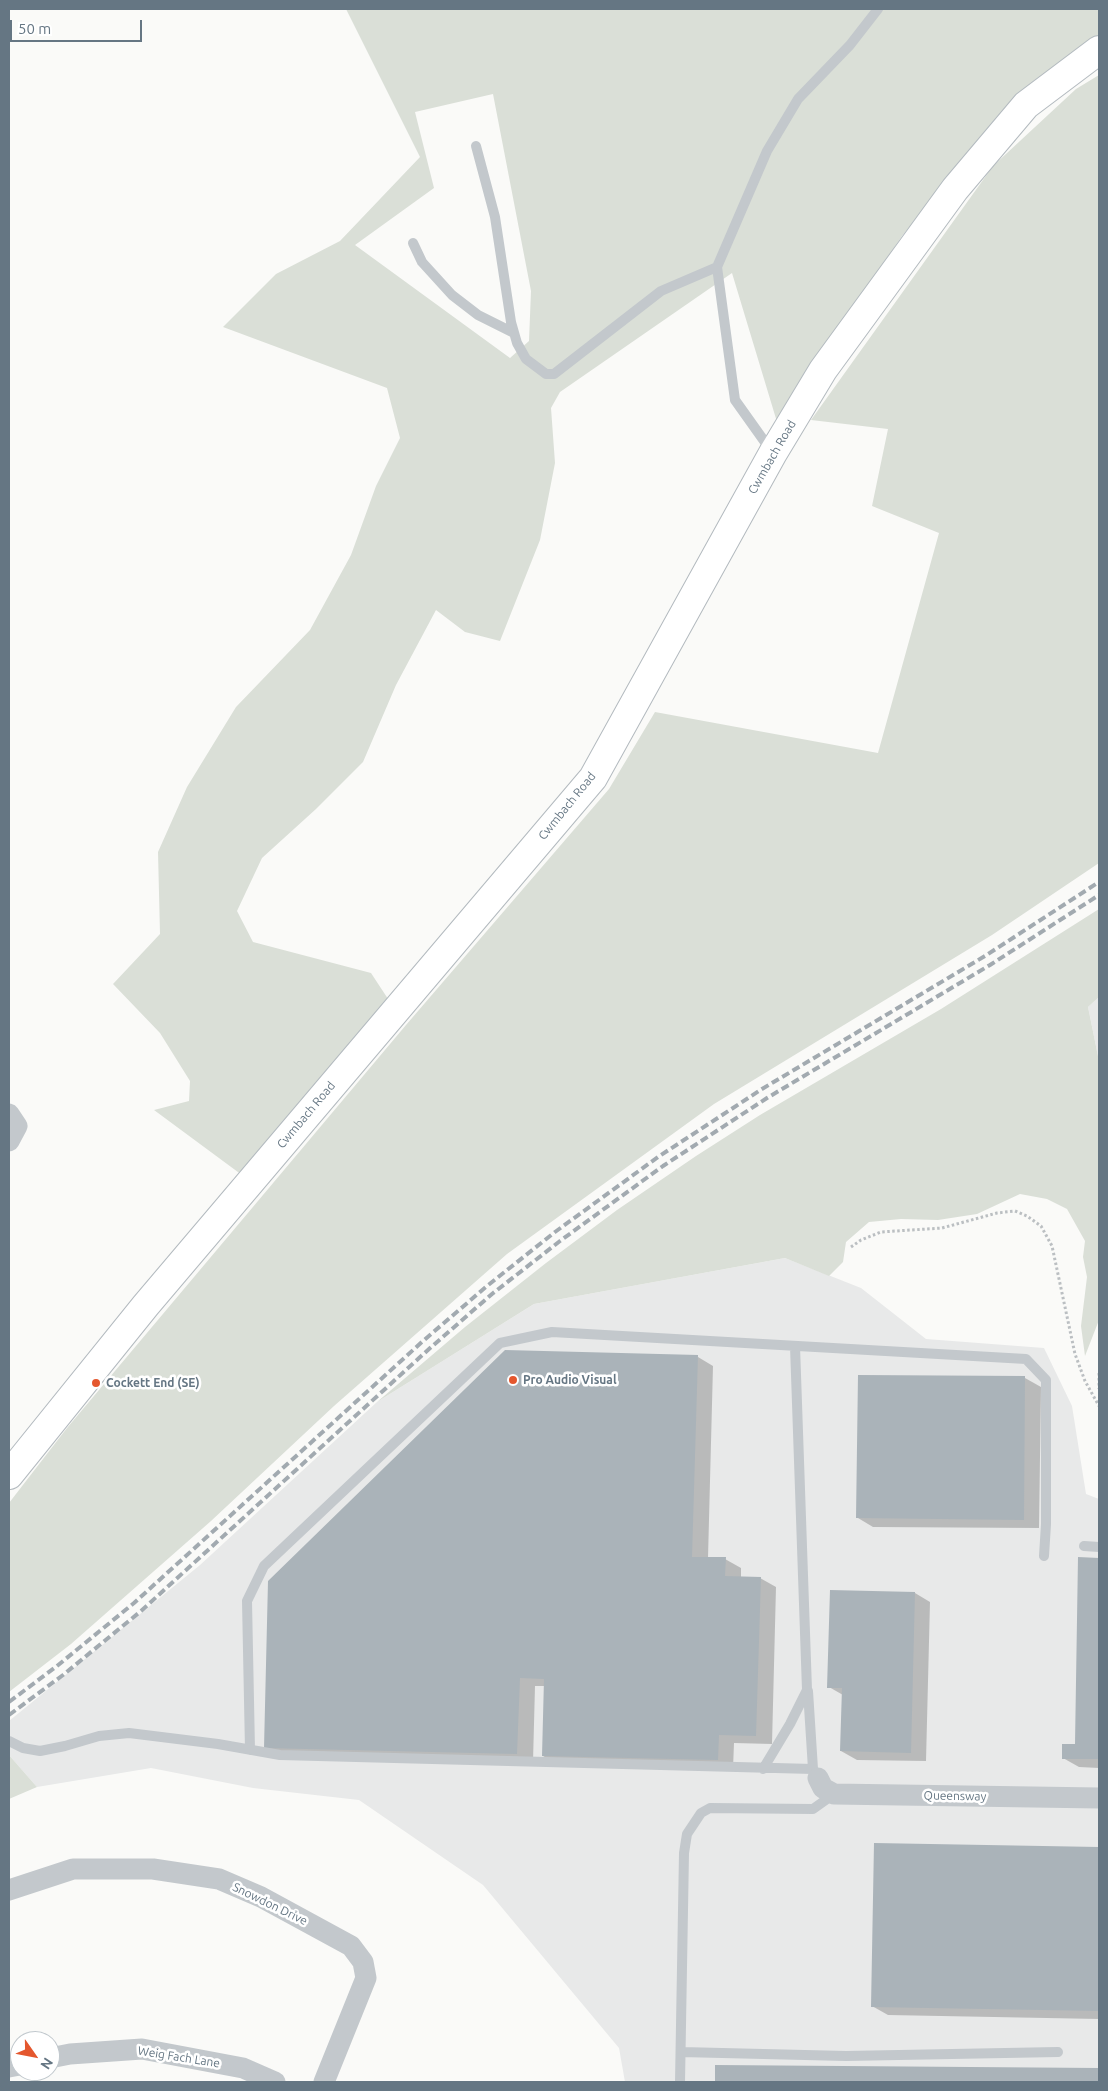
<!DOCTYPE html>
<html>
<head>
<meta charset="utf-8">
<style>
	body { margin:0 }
	#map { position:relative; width:1108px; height:2091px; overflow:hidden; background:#fafaf8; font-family:Ubuntu,sans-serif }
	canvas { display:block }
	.frame { position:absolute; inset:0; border:10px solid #657683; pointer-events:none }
	.north { position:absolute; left:10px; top:2031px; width:50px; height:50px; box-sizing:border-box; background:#fff; border:1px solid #c1c8cd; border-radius:50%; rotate:123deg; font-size:14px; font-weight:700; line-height:20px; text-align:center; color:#657683 }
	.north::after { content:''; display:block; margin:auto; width:18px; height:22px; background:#e4572e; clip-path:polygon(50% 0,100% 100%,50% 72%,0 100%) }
	.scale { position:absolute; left:10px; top:20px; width:132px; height:22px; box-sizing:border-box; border:2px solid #657683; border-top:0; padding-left:6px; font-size:15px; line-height:18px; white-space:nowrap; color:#657683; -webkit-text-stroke:4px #fff; paint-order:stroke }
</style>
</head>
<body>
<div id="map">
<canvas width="1108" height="2091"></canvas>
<div class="frame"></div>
<div class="north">N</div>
<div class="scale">50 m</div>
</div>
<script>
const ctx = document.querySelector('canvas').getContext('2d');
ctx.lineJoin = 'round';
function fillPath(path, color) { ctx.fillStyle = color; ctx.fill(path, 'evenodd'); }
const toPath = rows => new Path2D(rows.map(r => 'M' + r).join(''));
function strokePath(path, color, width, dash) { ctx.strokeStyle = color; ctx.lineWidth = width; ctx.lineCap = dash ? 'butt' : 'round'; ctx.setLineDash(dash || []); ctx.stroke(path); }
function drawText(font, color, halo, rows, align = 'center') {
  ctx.font = font + ' Ubuntu,sans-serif'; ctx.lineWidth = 5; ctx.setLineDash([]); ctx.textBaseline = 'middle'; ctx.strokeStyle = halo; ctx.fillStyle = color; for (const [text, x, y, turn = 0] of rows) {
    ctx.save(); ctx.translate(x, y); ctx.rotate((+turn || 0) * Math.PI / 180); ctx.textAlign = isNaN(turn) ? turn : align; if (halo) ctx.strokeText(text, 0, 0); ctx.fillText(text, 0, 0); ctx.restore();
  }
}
fillPath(toPath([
	[1099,997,1099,1061,1088,1007],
	[785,1258,861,1288,926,1339,1044,1348,1072,1406,1086,1494,1099,1499,1099,2082,625,2082,619,2048,483,1885,359,1800,253,1788,151,1768,37,1787,9,1755,9,1721,200,1565,377,1402,534,1304]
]), '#e8e9e9');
fillPath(toPath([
	[346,9,1099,9,1099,41,1001,118,902,236,777,422,732,273,560,392,551,408,555,463,540,540,500,641,465,632,436,610,396,685,363,762,316,809,262,858,237,911,253,942,371,973,392,1005,246,1178,154,1110,189,1101,190,1081,160,1033,113,984,160,934,158,852,187,787,236,707,310,630,351,555,376,486,400,438,387,388,223,327,276,274,340,241,420,157],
	[493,94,531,291,529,341,510,358,355,245,434,188,415,112],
	[1099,75,1099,863,992,935,714,1104,507,1254,334,1406,211,1521,71,1644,9,1692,9,1503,67,1428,406,1025,609,789,655,712,878,753,939,533,872,506,888,429,811,420,993,166,1076,89],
	[1099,909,1099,997,1088,1007,1099,1061,1099,1320,1085,1356,1081,1326,1087,1277,1083,1257,1085,1241,1067,1209,1047,1199,1020,1194,977,1214,938,1220,901,1219,869,1222,846,1242,843,1262,829,1276,785,1258,534,1304,377,1402,465,1327,546,1263,617,1210,696,1156,760,1115,941,1009],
	[9,1755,37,1787,9,1799]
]), '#dadfd7');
fillPath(toPath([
	[698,1357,713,1366,708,1558,725,1559,741,1568,741,1577,760,1578,776,1587,772,1744,734,1743,733,1769,559,1765,543,1756,545,1686,535,1686,533,1762,281,1756,265,1747],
	[1025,1378,1041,1387,1039,1528,873,1527,858,1518],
	[1079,1559,1099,1559,1099,1768,1079,1767,1063,1758,1076,1745],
	[915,1593,930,1602,926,1761,857,1760,841,1751,843,1695,829,1687],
	[875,1845,1099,1849,1099,2019,888,2015,872,2006],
	[717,2066,1099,2069,1099,2082,716,2082]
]), '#0003');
fillPath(toPath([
	[505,1350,698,1355,692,1557,726,1557,725,1576,761,1577,756,1736,719,1735,718,1760,542,1756,544,1679,520,1678,517,1754,264,1748,268,1581],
	[858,1375,1025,1376,1024,1520,856,1518],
	[1078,1557,1099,1558,1099,1759,1062,1759,1062,1744,1075,1744],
	[830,1590,915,1592,911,1753,840,1751,842,1688,827,1688],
	[874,1843,1099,1847,1099,2011,871,2007],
	[715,2065,1099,2068,1099,2082,715,2082]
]), '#aab3b9');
const secondary = toPath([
	[9,1475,146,1305,593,778,773,453,823,370,955,189,1026,105,1099,50]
]);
strokePath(secondary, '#b3babf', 30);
strokePath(toPath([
	[851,1247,861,1240,881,1232,942,1228,997,1213,1015,1211,1027,1216,1041,1226,1052,1246,1075,1354,1085,1381,1099,1406],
	[1099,1373,1099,1389]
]), '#bbbfc2', 3, [2.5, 2.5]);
strokePath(toPath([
	[476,146,495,217,511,322,517,343,526,359,546,374,554,374,661,291,717,267],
	[413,243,422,262,452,295,478,315,514,333],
	[772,452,735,400,717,267,767,151,798,99,850,45,878,9],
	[1084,1546,1099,1547],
	[808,1691,813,1769],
	[9,1741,23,1748,40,1751,65,1746,99,1736,129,1733,218,1744,280,1755,813,1769,818,1778],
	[250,1750,247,1601,264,1566,500,1343,552,1332,1026,1359,1046,1380,1046,1524,1044,1556],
	[763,1769,790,1724,807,1690,795,1346],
	[681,2052,846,2056,1058,2052],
	[680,2082,684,1853,687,1834,701,1813,710,1808,813,1809,834,1794]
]), '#c3c8cc', 10);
strokePath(toPath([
	[9,1114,17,1126,9,1141],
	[818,1778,823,1788,834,1794,1099,1798],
	[9,1890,73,1869,153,1869,219,1879,261,1897,351,1946,363,1962,366,1978,324,2082],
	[50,2058,70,2054,142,2049,243,2068,275,2082],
	[9,2067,20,2065]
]), '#c3c8cc', 21);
strokePath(secondary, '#fff', 28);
strokePath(toPath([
	[9,1702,57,1666,134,1603,423,1341,487,1286,555,1232,658,1157,762,1089,985,956,1099,882],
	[9,1715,63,1675,141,1611,429,1349,492,1294,560,1241,663,1166,767,1098,990,965,1099,895]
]), '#a2aab0', 4, [8, 4]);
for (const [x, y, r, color] of [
	[513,1380,5,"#e4572e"],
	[96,1383,5,"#e4572e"]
]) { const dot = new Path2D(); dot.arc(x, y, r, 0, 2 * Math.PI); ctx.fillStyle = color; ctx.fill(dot); strokePath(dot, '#fff', 2); }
drawText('12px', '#657683', '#fff', [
	["Cwmbach Road",772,457,-60],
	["Cwmbach Road",567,806,-51],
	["Cwmbach Road",306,1115,-50],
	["Queensway",955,1796,1],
	["Snowdon Drive",270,1904,26],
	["Weig Fach Lane",179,2057,9]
]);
drawText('bold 12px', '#657683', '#fff', [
	["Pro Audio Visual",523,1380],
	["Cockett End (SE)",106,1383]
], 'left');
</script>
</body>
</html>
